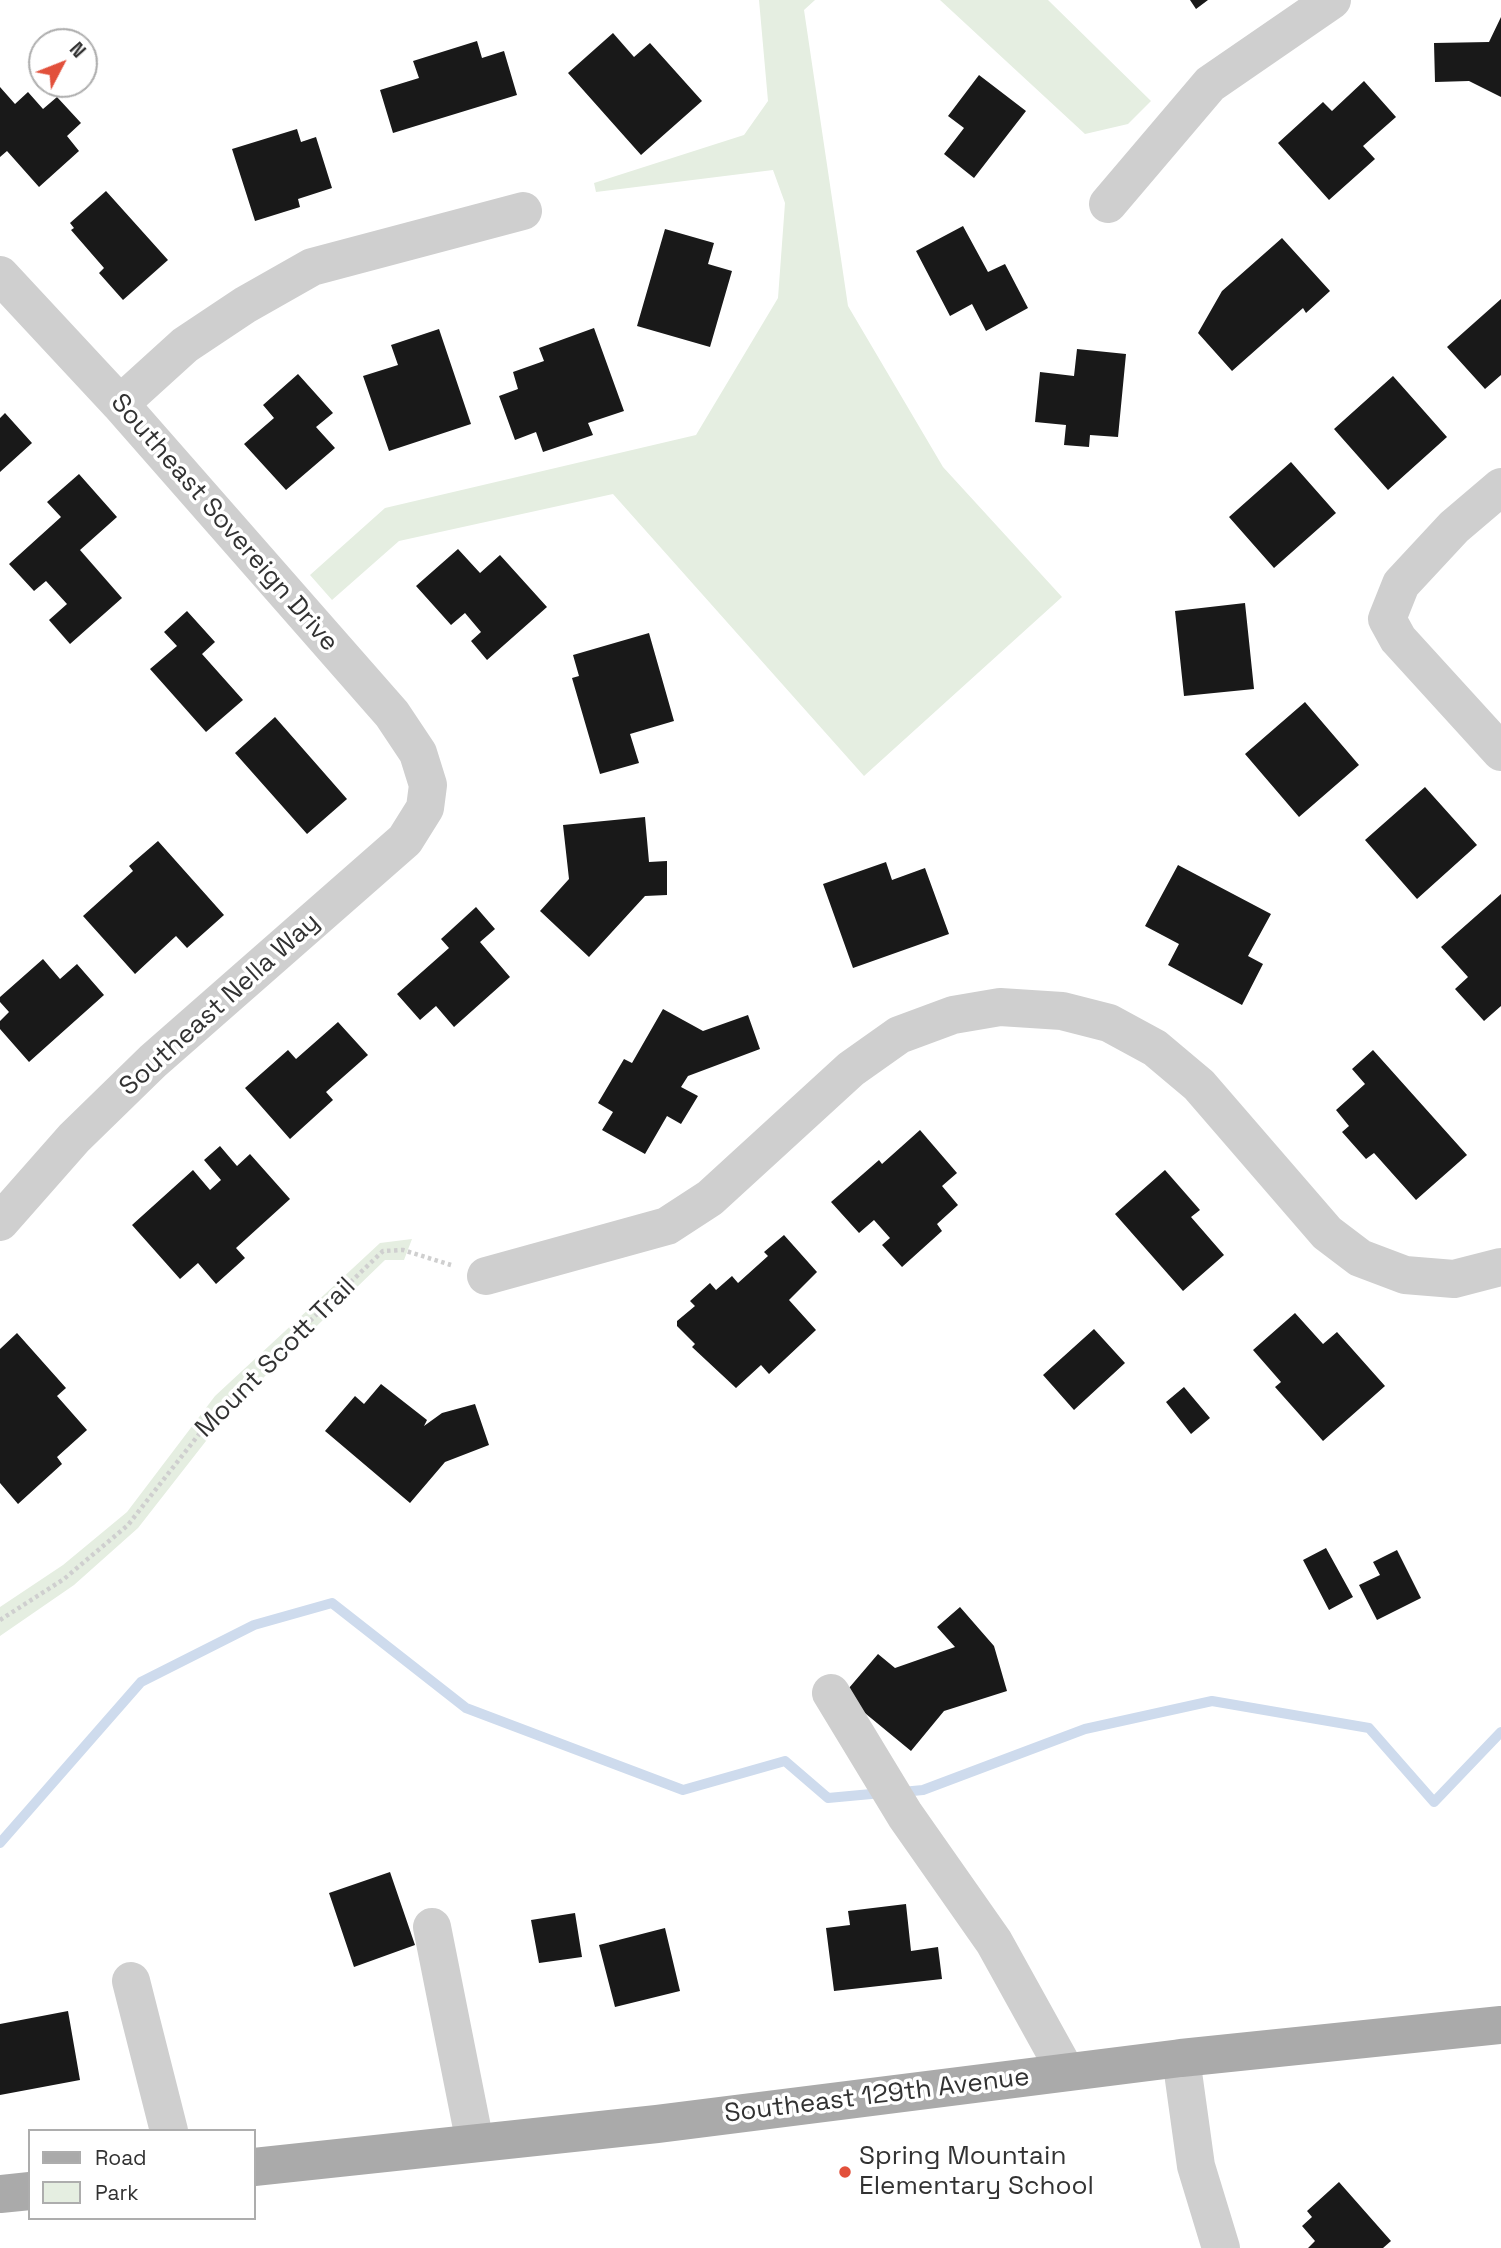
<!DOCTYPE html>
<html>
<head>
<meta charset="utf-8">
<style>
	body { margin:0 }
	#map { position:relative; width:1501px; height:2248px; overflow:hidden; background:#fff; font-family:"Space Grotesk",sans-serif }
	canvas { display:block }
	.legend { position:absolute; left:28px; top:2129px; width:228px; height:91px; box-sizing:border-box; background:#fff; border:2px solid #adadad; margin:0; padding:9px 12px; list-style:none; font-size:21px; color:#323232 }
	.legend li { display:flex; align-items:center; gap:14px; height:35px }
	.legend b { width:35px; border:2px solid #adadad }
	.north { position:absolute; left:28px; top:28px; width:70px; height:70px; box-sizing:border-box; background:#fff; border:2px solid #adadad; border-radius:50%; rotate:48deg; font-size:19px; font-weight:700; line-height:28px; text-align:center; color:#323232 }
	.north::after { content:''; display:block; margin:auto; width:24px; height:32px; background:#e2503b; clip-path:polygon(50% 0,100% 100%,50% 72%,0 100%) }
</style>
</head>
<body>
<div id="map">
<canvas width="1501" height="2248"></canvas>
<ul class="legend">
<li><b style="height:9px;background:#aaa"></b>Road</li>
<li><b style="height:19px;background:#e5eee1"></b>Park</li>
</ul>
<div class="north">N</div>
</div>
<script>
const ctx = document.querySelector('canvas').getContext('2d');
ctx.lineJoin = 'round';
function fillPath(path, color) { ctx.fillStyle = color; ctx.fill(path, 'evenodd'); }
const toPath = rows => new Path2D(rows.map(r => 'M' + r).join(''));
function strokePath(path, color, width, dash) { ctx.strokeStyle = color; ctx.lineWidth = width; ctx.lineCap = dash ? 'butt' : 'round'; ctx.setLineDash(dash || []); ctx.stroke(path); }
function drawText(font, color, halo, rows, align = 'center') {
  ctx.font = font + ' "Space Grotesk",sans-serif'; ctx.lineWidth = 7; ctx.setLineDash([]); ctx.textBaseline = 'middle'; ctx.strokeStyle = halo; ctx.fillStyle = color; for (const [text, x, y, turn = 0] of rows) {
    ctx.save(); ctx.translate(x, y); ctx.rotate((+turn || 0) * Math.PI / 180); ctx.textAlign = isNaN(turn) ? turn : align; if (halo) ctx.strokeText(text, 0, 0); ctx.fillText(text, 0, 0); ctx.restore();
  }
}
fillPath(toPath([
	[759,0,815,0,804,10,848,306,943,467,1062,597,864,776,613,494,399,541,332,600,310,575,385,508,696,435,778,298,785,203,773,170,596,192,594,183,744,135,768,101],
	[940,0,1048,0,1151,101,1128,124,1085,134],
	[412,1239,404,1260,385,1260,231,1409,138,1528,74,1585,0,1636,0,1607,63,1565,127,1512,215,1396,380,1243]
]), '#e5eee1');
strokePath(toPath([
	[902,1792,923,1790,1085,1729,1212,1701,1369,1728,1434,1802,1501,1732],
	[0,1843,141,1682,254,1625,332,1603,466,1708,683,1790,785,1761,828,1798,882,1793]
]), '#cedbed', 10);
fillPath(toPath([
	[1190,0,1208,0,1196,9],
	[1501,17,1501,97,1469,81,1435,82,1434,43,1489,42],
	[613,33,634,57,650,43,702,101,641,155,568,73],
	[477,41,482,58,504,51,517,95,393,133,380,90,419,78,413,61],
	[979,75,1026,111,974,178,944,154,964,128,948,116],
	[1364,81,1396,117,1363,146,1375,159,1329,200,1278,143,1323,102,1332,111],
	[0,87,15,104,28,92,43,109,57,97,81,123,67,136,79,151,39,187,7,151,0,157],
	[297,129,301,142,316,137,332,188,298,199,300,207,255,221,232,149],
	[106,191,168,260,123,300,99,273,104,268,71,230,74,228,70,223],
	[963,226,988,272,1005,264,1028,308,986,331,972,304,950,316,916,251],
	[665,229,714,243,708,264,732,271,710,347,637,326],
	[1282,238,1330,291,1306,313,1303,308,1232,371,1198,333,1222,291],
	[1501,299,1501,375,1485,389,1447,347],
	[594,328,624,411,588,423,593,435,543,452,536,432,515,440,499,396,518,389,513,372,544,361,539,348],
	[439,329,471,424,389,451,363,376,398,365,391,345],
	[1077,349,1126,354,1118,437,1090,435,1089,447,1064,445,1066,425,1035,422,1040,372,1074,376],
	[298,374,333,413,316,427,335,448,286,490,244,444,274,418,263,405],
	[1393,376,1447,437,1388,490,1334,429],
	[5,413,32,443,0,472,0,418],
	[1291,462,1336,513,1274,568,1229,517],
	[79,474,117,517,80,550,122,598,70,644,49,620,67,604,46,581,34,591,9,564,61,517,47,502],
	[458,549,480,573,500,555,547,607,487,660,471,641,481,632,465,613,451,625,416,586],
	[1245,603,1254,689,1184,696,1175,611],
	[187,611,215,642,202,654,243,700,206,732,150,669,177,646,164,632],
	[649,633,674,721,630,734,639,763,600,774,572,678,579,676,573,655],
	[1305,702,1359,765,1299,817,1245,754],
	[275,717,347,799,307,834,235,753],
	[1425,787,1477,845,1417,899,1365,840],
	[645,817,649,862,667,861,667,895,645,896,589,957,540,911,569,879,563,825],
	[158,841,224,915,187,948,176,936,135,974,83,916,133,871,129,866],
	[886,862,892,880,925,868,949,934,853,968,823,884],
	[1178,865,1271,914,1248,956,1263,964,1242,1005,1168,965,1179,944,1145,926],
	[1501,894,1501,1006,1484,1021,1455,989,1468,977,1441,947],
	[476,907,495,929,480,942,510,977,454,1027,436,1006,420,1020,397,994,449,948,441,939],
	[43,959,60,979,77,964,104,995,29,1062,0,1029,0,1021,9,1012,0,1002,0,997],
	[663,1009,703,1031,748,1015,760,1049,688,1076,681,1087,698,1096,681,1124,667,1116,645,1154,602,1130,613,1112,598,1103,624,1059,632,1063],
	[338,1022,368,1055,326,1092,333,1100,290,1139,245,1088,288,1050,296,1059],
	[1373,1050,1467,1155,1416,1200,1374,1153,1366,1159,1342,1132,1349,1126,1336,1110,1365,1084,1352,1069],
	[920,1130,957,1173,942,1186,958,1205,937,1224,942,1231,902,1267,882,1245,890,1238,874,1220,859,1233,831,1202,879,1160,882,1164],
	[220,1146,237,1166,250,1154,290,1199,236,1248,245,1258,216,1284,198,1263,180,1279,132,1225,193,1170,210,1190,221,1180,204,1160],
	[1165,1170,1200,1210,1191,1217,1224,1255,1183,1291,1115,1214],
	[784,1235,817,1272,789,1300,816,1330,769,1374,761,1365,736,1388,692,1347,695,1344,677,1326,677,1321,695,1306,690,1301,710,1283,716,1290,732,1276,738,1283,768,1256,764,1252],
	[1295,1313,1323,1344,1337,1332,1385,1386,1323,1441,1275,1387,1281,1382,1253,1350],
	[1094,1329,1125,1363,1074,1410,1043,1375],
	[17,1333,66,1388,57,1396,87,1430,57,1457,62,1464,18,1504,0,1483,0,1349],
	[381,1384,427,1420,424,1426,442,1413,475,1404,489,1445,445,1462,410,1503,325,1431,355,1396,364,1404],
	[1184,1387,1210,1418,1191,1434,1166,1402],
	[1326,1548,1353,1597,1329,1610,1303,1560],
	[1397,1550,1421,1598,1377,1620,1359,1585,1380,1575,1373,1562],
	[960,1607,994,1646,1007,1691,944,1711,911,1751,843,1695,878,1654,895,1668,955,1647,937,1627],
	[390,1872,415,1945,354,1967,329,1893],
	[906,1904,911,1951,938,1947,942,1979,834,1991,826,1928,850,1925,848,1911],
	[575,1913,582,1957,539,1963,531,1920],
	[665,1928,680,1991,615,2007,599,1945],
	[68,2011,80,2080,0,2095,0,2024],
	[1339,2182,1391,2241,1383,2248,1308,2248,1315,2241,1302,2226,1312,2217,1307,2211]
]), '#191919');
strokePath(toPath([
	[0,1620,64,1579,128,1525,221,1406,383,1251,403,1250,451,1265]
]), '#cfcfcf', 4.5, [3.5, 3.5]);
strokePath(toPath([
	[1108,204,1210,84,1332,0],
	[0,275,120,404,392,714,418,753,428,785,425,808,405,840,153,1061,74,1138,0,1222],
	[120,404,185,345,245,305,312,267,523,211],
	[1501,487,1454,527,1401,584,1387,619,1398,639,1501,752],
	[486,1276,667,1226,710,1198,851,1069,899,1035,953,1015,1000,1007,1062,1011,1109,1023,1155,1048,1199,1085,1327,1233,1360,1258,1405,1275,1454,1279,1501,1267],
	[831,1693,905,1815,994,1942,1066,2072],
	[432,1927,475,2143],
	[131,1981,169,2131],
	[1181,2058,1196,2166,1221,2248]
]), '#cfcfcf', 38);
strokePath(toPath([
	[254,2167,657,2124,1181,2058,1501,2025],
	[0,2194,30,2191]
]), '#aaa', 38);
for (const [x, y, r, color] of [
	[845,2172,7,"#e2503b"]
]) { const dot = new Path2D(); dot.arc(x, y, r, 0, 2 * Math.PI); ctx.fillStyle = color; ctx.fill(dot); strokePath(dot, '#fff', 2.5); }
drawText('26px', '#323232', '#fff', [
	["Southeast Sovereign Drive",224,523,49],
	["Southeast Nella Way",220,1005,-42],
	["Mount Scott Trail",276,1358,-45],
	["Southeast 129th Avenue",877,2096,-7]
]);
drawText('26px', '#323232', '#fff', [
	["Spring Mountain",859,2157],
	["Elementary School",859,2187]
], 'left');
</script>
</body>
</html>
